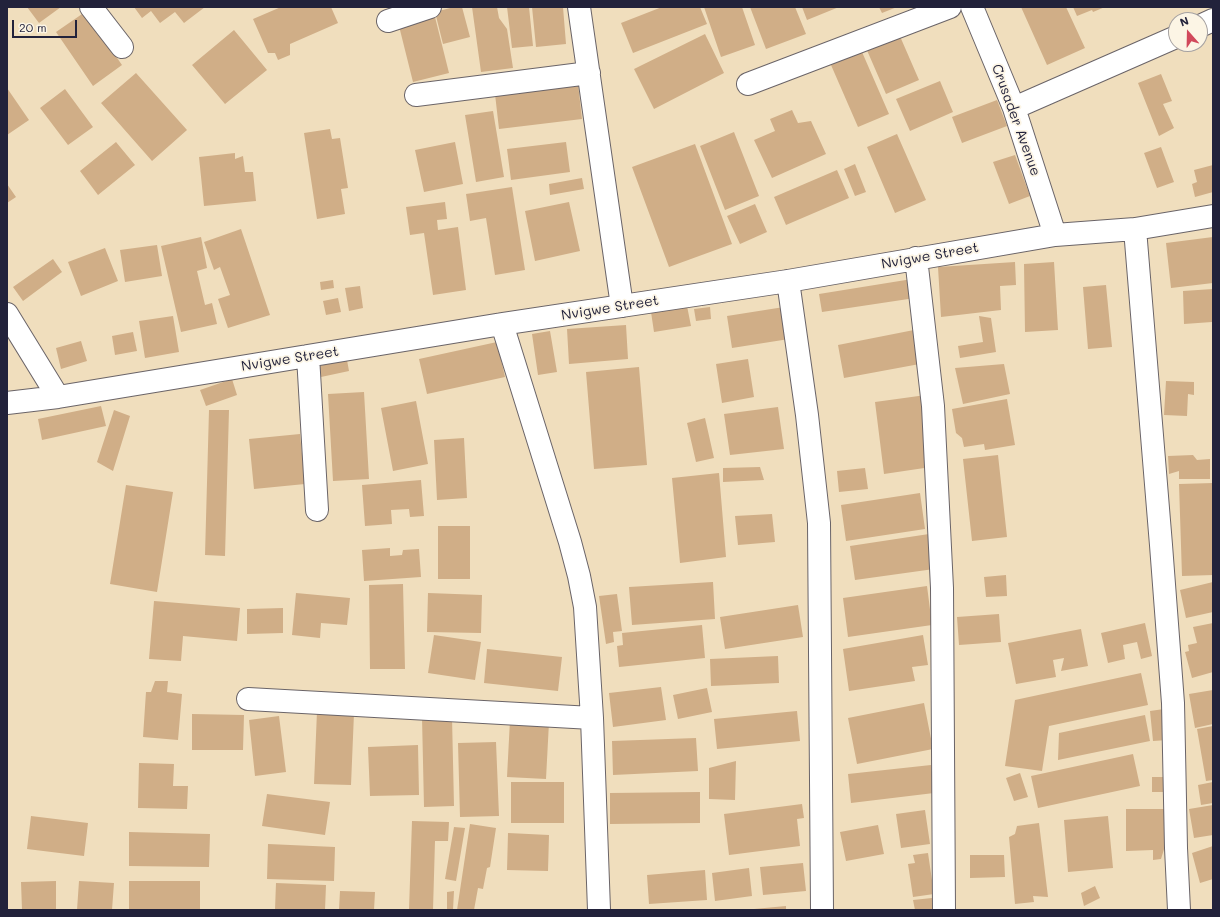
<!DOCTYPE html>
<html>
<head>
<meta charset="utf-8">
<style>
	body { margin:0 }
	#map { position:relative; width:1220px; height:917px; overflow:hidden; background:#f0debd; font-family:Mali,sans-serif }
	canvas { display:block }
	.frame { position:absolute; inset:0; border:8px solid #22223b; pointer-events:none }
	.north { position:absolute; left:1168px; top:12px; width:40px; height:40px; box-sizing:border-box; background:#fcf5e5; border:1px solid #a5a1a1; border-radius:50%; rotate:340deg; font-size:11px; font-weight:700; line-height:16px; text-align:center; color:#22223b }
	.north::after { content:''; display:block; margin:auto; width:14px; height:18px; background:#d1495b; clip-path:polygon(50% 0,100% 100%,50% 72%,0 100%) }
	.scale { position:absolute; left:12px; top:20px; width:65px; height:18px; box-sizing:border-box; border:2px solid #22223b; border-top:0; padding-left:5px; font-size:12px; line-height:14px; white-space:nowrap; color:#22223b; -webkit-text-stroke:3px #fcf5e5; paint-order:stroke }
</style>
</head>
<body>
<div id="map">
<canvas width="1220" height="917"></canvas>
<div class="frame"></div>
<div class="north">N</div>
<div class="scale">20 m</div>
</div>
<script>
const ctx = document.querySelector('canvas').getContext('2d');
ctx.lineJoin = 'round';
function fillPath(path, color) { ctx.fillStyle = color; ctx.fill(path, 'evenodd'); }
const toPath = rows => new Path2D(rows.map(r => 'M' + r).join(''));
function strokePath(path, color, width, dash) { ctx.strokeStyle = color; ctx.lineWidth = width; ctx.lineCap = dash ? 'butt' : 'round'; ctx.setLineDash(dash || []); ctx.stroke(path); }
function drawText(font, color, halo, rows, align = 'center') {
  ctx.font = font + ' Mali,sans-serif'; ctx.lineWidth = 3.5; ctx.setLineDash([]); ctx.textBaseline = 'middle'; ctx.strokeStyle = halo; ctx.fillStyle = color; for (const [text, x, y, turn = 0] of rows) {
    ctx.save(); ctx.translate(x, y); ctx.rotate((+turn || 0) * Math.PI / 180); ctx.textAlign = isNaN(turn) ? turn : align; if (halo) ctx.strokeText(text, 0, 0); ctx.fillText(text, 0, 0); ctx.restore();
  }
}
fillPath(toPath([
	[27,7,61,7,39,23],
	[134,7,205,7,184,23,175,12,160,23,151,11,142,18],
	[281,7,331,7,338,23,290,44,290,55,278,60,275,53,268,53,253,19],
	[454,7,462,7,470,37,443,44,435,12],
	[472,7,497,7,499,18,507,29,513,68,481,72],
	[507,7,529,7,533,46,512,48],
	[532,7,563,7,566,44,536,47],
	[662,7,700,7,707,24,633,53,621,23],
	[704,7,742,7,755,45,721,57],
	[750,7,795,7,806,34,766,49],
	[802,7,839,7,807,20],
	[879,7,897,7,882,13],
	[1021,7,1066,7,1085,48,1047,65],
	[1073,7,1105,7,1093,12,1092,10,1077,16],
	[85,12,122,65,93,86,56,32],
	[434,13,449,73,413,82,398,22],
	[234,30,267,70,225,104,192,65],
	[705,34,724,73,654,109,634,69],
	[899,34,919,80,886,94,866,48],
	[862,52,889,114,858,127,831,65],
	[136,73,187,130,152,161,101,103],
	[1161,74,1172,101,1163,104,1174,128,1159,136,1138,83],
	[940,81,953,112,910,131,896,99],
	[578,84,582,119,499,129,495,94],
	[7,88,29,120,7,135],
	[65,89,93,127,68,145,40,108],
	[997,100,1007,126,962,143,952,117],
	[792,110,798,123,811,121,826,154,772,178,754,140,775,131,770,119],
	[493,111,504,177,476,182,465,115],
	[330,129,332,139,340,138,348,188,341,189,345,214,317,219,304,133],
	[734,132,759,196,725,210,700,146],
	[897,134,926,200,895,213,867,147],
	[116,142,135,165,98,195,80,171],
	[455,142,463,184,424,192,415,150],
	[566,142,570,172,511,180,507,149],
	[695,144,732,244,669,267,632,167],
	[1161,147,1174,182,1157,188,1144,153],
	[235,153,235,159,243,156,245,172,253,172,256,201,204,206,199,157],
	[1015,155,1030,196,1009,204,993,162],
	[855,164,866,192,855,196,844,169],
	[1213,165,1213,192,1195,197,1192,184,1197,182,1194,170],
	[837,170,849,198,786,225,774,197],
	[582,178,584,189,550,195,549,184],
	[7,184,16,197,7,203],
	[512,187,525,270,495,275,486,218,470,221,466,194],
	[445,202,447,219,437,220,438,230,458,227,466,290,433,295,424,233,410,235,406,207],
	[569,202,580,251,535,261,525,211],
	[755,204,767,232,740,244,727,216],
	[241,229,270,315,228,328,218,299,230,295,220,267,214,270,204,242],
	[201,237,207,268,197,271,205,305,212,303,217,324,181,332,161,246],
	[1213,237,1213,283,1171,288,1166,243],
	[157,245,162,276,125,282,120,250],
	[105,248,118,281,81,296,68,262],
	[53,259,62,272,23,301,13,287],
	[1015,262,1016,285,1000,286,1001,310,941,317,938,267],
	[1054,262,1058,330,1025,332,1024,264],
	[912,279,915,298,822,312,819,294],
	[333,280,334,288,321,290,320,282],
	[1106,285,1112,347,1088,349,1083,287],
	[360,286,363,308,349,311,345,288],
	[1213,289,1212,322,1184,324,1183,291],
	[338,298,341,312,326,315,323,301],
	[687,306,691,326,654,332,651,312],
	[710,307,711,319,696,321,694,309],
	[784,307,789,339,732,348,727,316],
	[173,316,179,352,145,358,139,321],
	[979,316,991,318,996,352,960,358,958,346,983,342],
	[626,325,628,359,569,364,567,329],
	[919,329,925,363,844,378,838,345],
	[550,331,557,372,538,375,532,334],
	[133,332,137,351,115,355,112,336],
	[81,341,87,361,61,369,56,348],
	[497,342,505,377,427,394,419,359],
	[748,359,754,397,722,403,716,364],
	[347,360,349,371,321,377,319,366],
	[1004,364,1010,394,963,404,955,368],
	[639,367,647,465,594,469,586,372],
	[232,379,237,395,206,406,200,390],
	[1166,381,1194,382,1194,395,1188,394,1187,416,1164,415],
	[364,392,369,479,333,481,328,394],
	[926,395,931,467,884,474,875,402],
	[1007,399,1015,445,985,450,984,444,964,447,962,438,956,433,952,409],
	[416,401,428,464,393,471,381,408],
	[101,406,106,426,42,440,38,419],
	[778,407,784,449,730,455,724,414],
	[114,410,130,416,113,471,97,462],
	[209,410,229,410,225,556,205,555],
	[705,418,714,458,696,462,687,423],
	[300,434,305,484,254,489,249,439],
	[464,438,467,498,437,500,434,440],
	[998,455,1007,537,972,541,963,459],
	[1193,455,1197,460,1210,459,1210,479,1179,479,1179,471,1169,474,1168,456],
	[760,467,764,480,723,482,723,468],
	[865,468,868,489,839,492,837,471],
	[719,473,726,557,680,563,672,478],
	[421,480,424,516,410,517,409,509,391,510,392,524,365,526,362,485],
	[1213,483,1213,575,1182,576,1179,484],
	[126,485,173,492,157,592,110,584],
	[920,493,925,529,846,541,841,505],
	[772,514,775,542,738,545,735,516],
	[438,526,470,526,470,579,438,579],
	[929,534,934,569,855,580,850,546],
	[390,548,390,556,402,555,403,550,419,549,421,577,364,581,362,550],
	[1006,575,1007,596,986,597,984,577],
	[713,582,715,619,632,625,629,587],
	[1213,582,1213,612,1186,618,1180,590],
	[403,584,405,669,370,669,369,585],
	[927,586,932,625,848,637,843,598],
	[296,593,350,598,347,625,321,623,320,638,292,635],
	[428,593,482,595,481,633,427,632],
	[617,594,622,631,613,632,614,642,606,644,599,596],
	[154,601,240,608,237,641,183,636,181,661,149,659],
	[798,605,803,637,725,649,720,617],
	[283,608,283,633,247,634,247,609],
	[999,614,1001,642,959,645,957,617],
	[1145,623,1152,656,1141,659,1137,642,1123,645,1125,659,1108,663,1101,633],
	[1213,623,1213,672,1192,678,1185,652,1189,651,1188,645,1197,643,1193,627],
	[702,625,705,658,619,667,617,646,623,645,622,633],
	[1081,629,1088,666,1061,671,1064,658,1053,660,1056,677,1016,684,1008,643],
	[434,635,481,642,475,680,428,673],
	[923,635,928,665,912,667,915,681,849,691,843,649],
	[487,649,562,657,558,691,484,683],
	[778,656,779,683,711,686,710,659],
	[1141,673,1148,705,1049,726,1042,771,1005,766,1015,700],
	[155,681,168,681,167,692,182,694,178,740,143,737,146,692,151,692],
	[661,687,666,720,613,727,609,693],
	[707,688,712,712,678,719,673,695],
	[1213,690,1213,724,1195,728,1189,694],
	[924,703,933,749,857,764,848,718],
	[1164,709,1168,740,1153,741,1150,711],
	[317,711,354,713,351,785,314,784],
	[797,711,800,741,717,749,714,719],
	[192,714,244,715,243,750,192,750],
	[1145,715,1150,741,1058,760,1059,733],
	[279,716,286,772,255,776,249,720],
	[422,717,452,717,454,806,424,807],
	[510,720,549,722,546,779,507,777],
	[1213,726,1213,780,1206,781,1197,729],
	[696,738,698,771,613,775,612,741],
	[496,742,499,816,460,817,458,743],
	[418,745,419,795,370,796,368,747],
	[1133,754,1140,786,1038,808,1031,776],
	[736,761,735,800,709,799,709,768],
	[139,763,174,764,173,786,188,786,187,809,138,808],
	[931,765,934,793,851,803,848,774],
	[1020,773,1028,797,1014,801,1006,778],
	[1152,777,1165,777,1165,792,1152,792],
	[511,782,564,782,564,823,511,823],
	[1213,782,1213,803,1201,805,1198,785],
	[700,792,700,823,610,824,610,793],
	[267,794,330,802,325,835,262,826],
	[802,804,804,818,797,819,800,846,729,855,724,814],
	[1213,805,1213,835,1194,838,1189,809],
	[1126,809,1165,809,1165,846,1161,859,1153,860,1153,850,1126,851],
	[925,810,930,844,901,848,896,814],
	[31,816,88,823,84,856,27,849],
	[1108,816,1113,868,1068,872,1064,820],
	[412,821,449,822,448,841,435,841,433,910,409,910],
	[1039,823,1048,897,1033,896,1034,902,1015,904,1009,837,1015,834,1017,826],
	[470,824,496,828,490,867,487,868,483,889,478,888,474,910,457,910],
	[878,825,884,854,846,861,840,832],
	[454,827,465,828,456,881,445,879],
	[129,832,210,834,209,867,129,866],
	[508,833,549,835,548,871,507,870],
	[268,844,335,847,334,881,267,879],
	[1213,846,1213,879,1200,883,1192,853],
	[928,853,934,894,913,897,908,864,915,863,913,855],
	[970,855,1004,855,1005,877,970,878],
	[803,863,806,891,763,895,760,867],
	[749,868,752,896,715,901,712,873],
	[705,870,707,900,649,904,647,875],
	[56,881,56,910,22,910,21,882],
	[79,881,114,883,112,910,77,910],
	[129,881,200,881,200,910,129,910],
	[276,883,326,885,325,910,275,910],
	[1095,886,1100,898,1084,906,1081,893],
	[340,891,375,892,374,910,339,910],
	[454,891,453,910,447,910,447,892],
	[932,898,933,910,915,910,913,900],
	[786,906,786,910,754,910,754,909]
]), '#d0ae87');
const minor = toPath([
	[91,7,122,47],
	[579,7,622,306],
	[972,7,1014,108,1055,235],
	[388,21,430,7],
	[1200,26,1213,20],
	[748,84,950,7],
	[416,95,589,73],
	[1014,108,1176,37],
	[1135,229,1161,545,1173,703,1176,848,1179,910],
	[916,258,933,406,942,588,944,910],
	[788,281,807,415,819,523,822,910],
	[7,314,58,397],
	[502,324,570,542,579,576,585,607,592,718,599,910],
	[308,356,317,510],
	[7,403,58,397,502,324,788,281,1055,235,1135,229,1213,216],
	[248,699,592,718]
]);
strokePath(minor, '#6a6468', 24);
strokePath(minor, '#fff', 22);
drawText('14px', '#22223b', '#fcf5e5', [
	["Crusader Avenue",1016,120,70],
	["Nvigwe Street",930,256,-10],
	["Nvigwe Street",610,308,-9],
	["Nvigwe Street",290,359,-9]
]);
</script>
</body>
</html>
